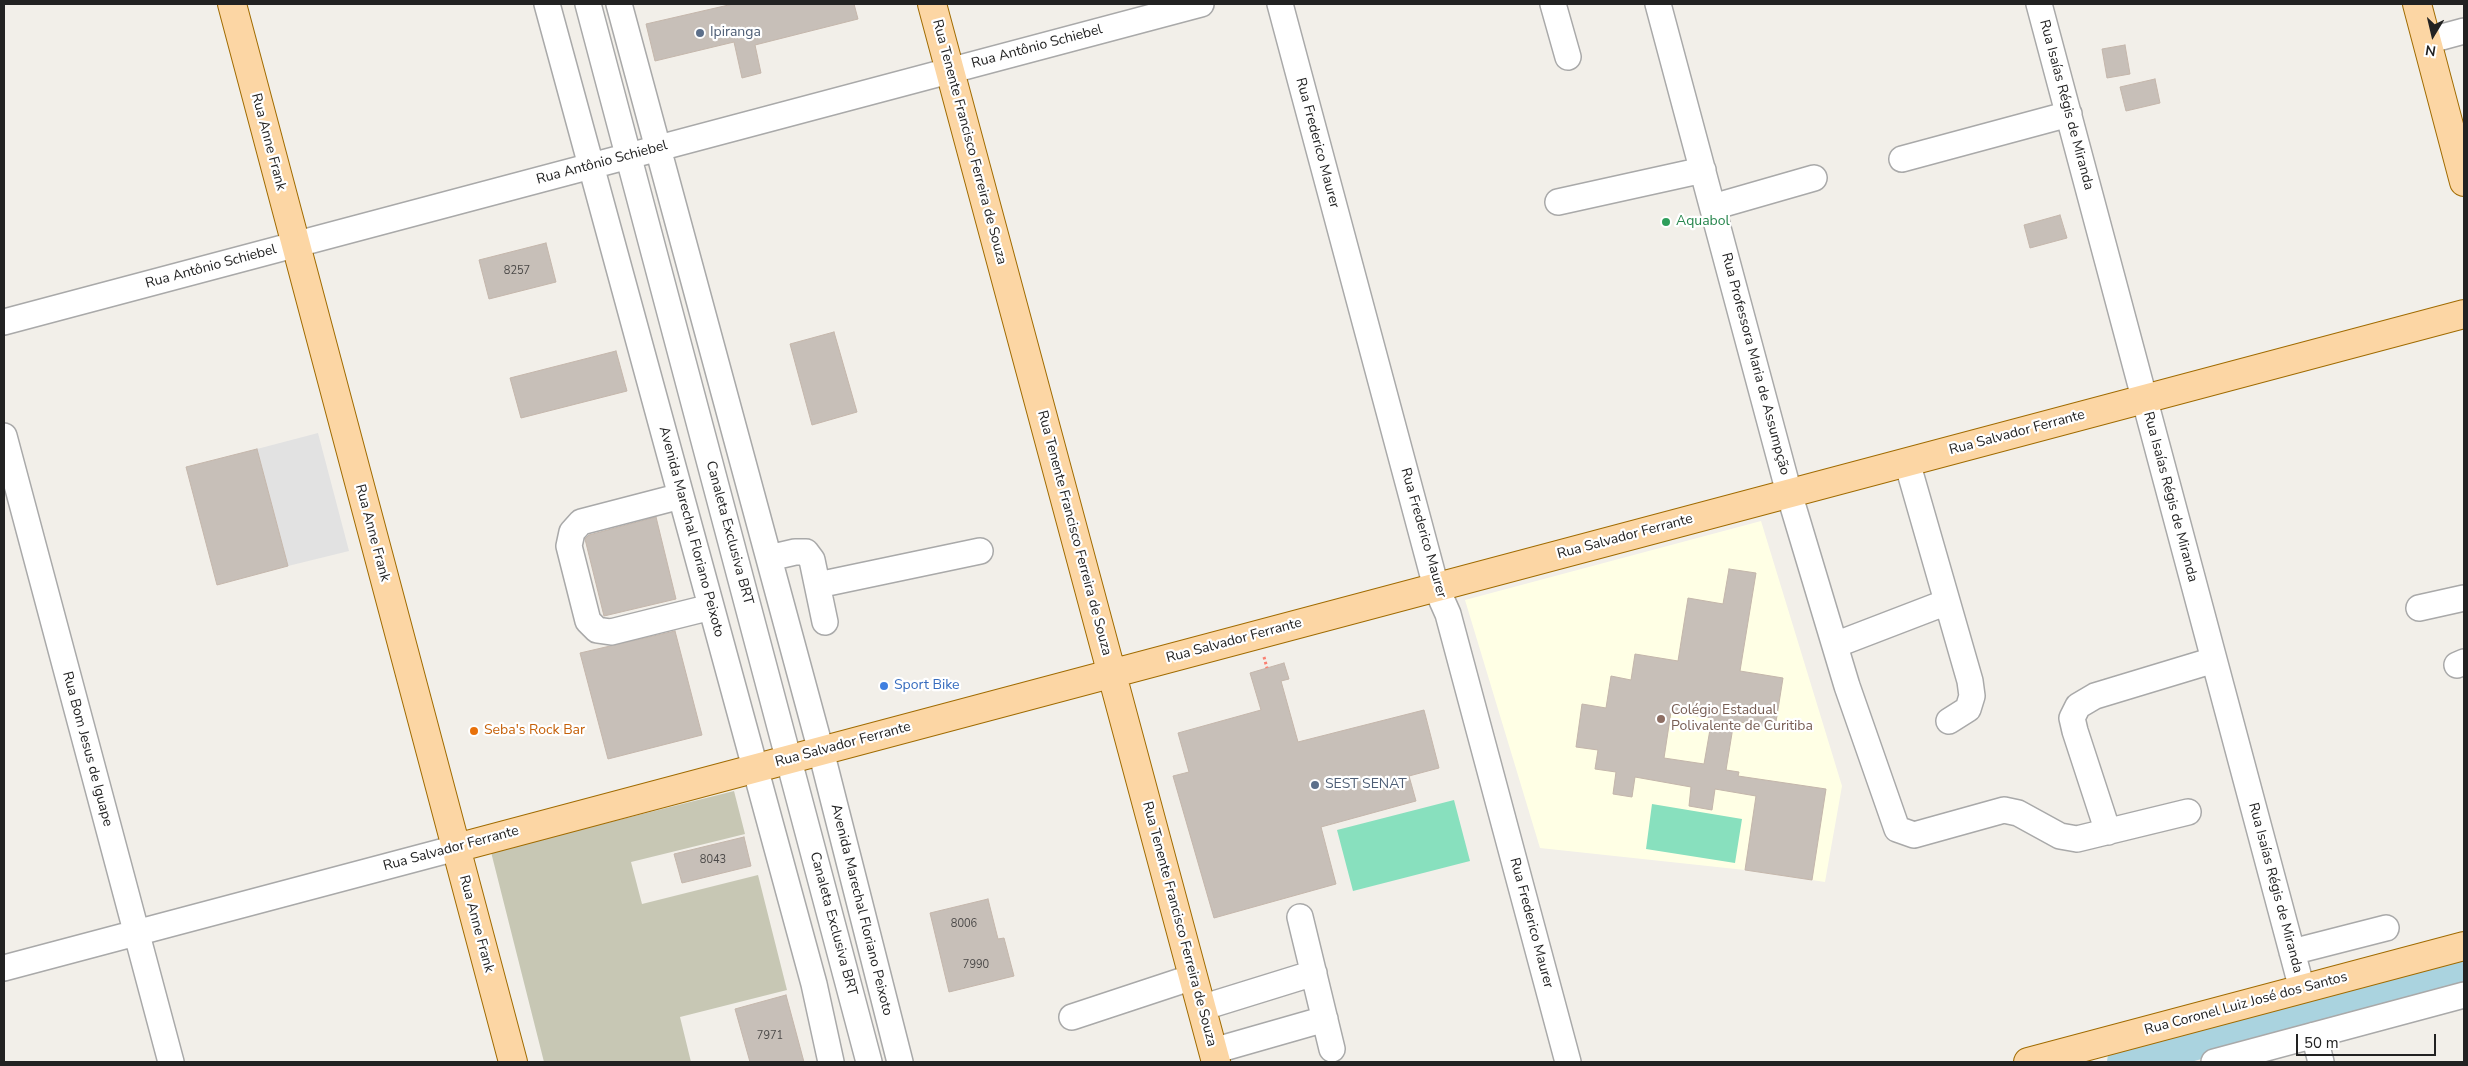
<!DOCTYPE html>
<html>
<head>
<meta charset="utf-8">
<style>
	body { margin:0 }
	#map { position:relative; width:2468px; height:1066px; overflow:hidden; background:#f2efe9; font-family:"Nunito Sans",sans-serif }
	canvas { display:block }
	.frame { position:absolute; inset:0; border:5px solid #222; pointer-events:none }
	.north { position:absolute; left:2408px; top:10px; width:50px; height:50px; -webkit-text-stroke:4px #fff; paint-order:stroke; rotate:189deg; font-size:14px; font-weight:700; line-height:20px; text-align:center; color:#222 }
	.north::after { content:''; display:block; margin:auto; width:18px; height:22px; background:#222; clip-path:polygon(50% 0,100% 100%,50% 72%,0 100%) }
	.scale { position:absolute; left:2296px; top:1034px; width:140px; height:22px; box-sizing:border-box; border:2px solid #222; border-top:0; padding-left:6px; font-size:15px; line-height:18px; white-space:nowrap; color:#222; -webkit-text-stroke:4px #fff; paint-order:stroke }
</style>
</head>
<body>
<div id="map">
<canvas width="2468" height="1066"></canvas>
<div class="frame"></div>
<div class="north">N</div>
<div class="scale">50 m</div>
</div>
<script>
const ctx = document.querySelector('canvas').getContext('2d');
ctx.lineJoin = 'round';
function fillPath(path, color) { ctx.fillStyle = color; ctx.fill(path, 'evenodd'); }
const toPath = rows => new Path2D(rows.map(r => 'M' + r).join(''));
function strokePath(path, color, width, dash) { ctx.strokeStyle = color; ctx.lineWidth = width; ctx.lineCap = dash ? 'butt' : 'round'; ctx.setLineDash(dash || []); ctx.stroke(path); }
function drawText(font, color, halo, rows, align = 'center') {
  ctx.font = font + ' "Nunito Sans",sans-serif'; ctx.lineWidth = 4.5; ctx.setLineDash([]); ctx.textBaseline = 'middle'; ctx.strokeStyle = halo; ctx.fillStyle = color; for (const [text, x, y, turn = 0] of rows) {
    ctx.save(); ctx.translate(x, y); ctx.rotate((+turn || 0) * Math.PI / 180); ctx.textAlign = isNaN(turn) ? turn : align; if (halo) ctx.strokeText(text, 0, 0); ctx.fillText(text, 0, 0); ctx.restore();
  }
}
fillPath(toPath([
	[1761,521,1842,786,1825,882,1745,870,1540,848,1465,600]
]), '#ffffe5');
fillPath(toPath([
	[734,791,745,834,631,862,642,904,758,875,787,990,680,1017,691,1062,544,1062,491,852]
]), '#c7c7b4');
fillPath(toPath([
	[1454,800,1470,861,1353,891,1337,830],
	[1652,804,1742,819,1735,863,1646,849]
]), '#88e0be');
fillPath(toPath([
	[318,433,349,551,288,566,257,449]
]), '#e2e2e2');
strokePath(toPath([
	[2124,1062,2464,972]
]), '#aad3df', 34);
const building = toPath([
	[733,4,854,4,858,19,755,45,761,73,742,78,734,42,655,61,646,24,733,4],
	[2125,45,2130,74,2107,78,2102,49,2125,45],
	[2155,79,2160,103,2126,111,2120,87,2155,79],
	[2060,215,2067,238,2030,248,2024,225,2060,215],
	[546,243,556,282,489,299,479,260,546,243],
	[834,332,857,412,812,425,790,344,834,332],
	[616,351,627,391,521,418,510,378,616,351],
	[257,449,288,566,217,585,186,467,257,449],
	[656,517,676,599,604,616,585,539,589,535,656,517],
	[1729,569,1756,573,1740,671,1783,678,1775,728,1734,721,1726,770,1739,772,1738,776,1826,789,1812,880,1745,870,1756,796,1715,789,1712,810,1689,806,1691,787,1635,777,1632,797,1613,794,1616,772,1595,769,1598,750,1576,747,1582,704,1606,708,1611,676,1631,680,1635,654,1678,661,1688,598,1723,604,1729,569],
	[1671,712,1712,718,1704,764,1664,758,1671,712],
	[675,631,702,735,608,759,580,653,675,631],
	[1284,663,1289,679,1281,681,1298,742,1424,710,1439,768,1409,776,1416,801,1321,827,1336,884,1214,918,1173,776,1189,772,1178,733,1261,710,1250,673,1284,663],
	[744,837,751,866,682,883,674,854,744,837],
	[988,899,998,939,1004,938,1014,976,949,992,930,913,988,899],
	[786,995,804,1062,750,1062,735,1009,786,995]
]);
fillPath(building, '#c7bfb8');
strokePath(building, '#c4b6ab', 1);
const minor = toPath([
	[547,4,814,984,831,1062],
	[588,4,869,1062],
	[619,4,821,751,900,1062],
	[1280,4,1436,587,1448,614,1568,1062],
	[1553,4,1568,57],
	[1658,4,1789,493,1847,686,1897,829,1914,835,2004,810,2018,813,2060,836,2077,839,2188,812],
	[2039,4,2302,989],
	[2427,41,2464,31],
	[1902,159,2069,114],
	[1558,202,1703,170],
	[1713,207,1814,178],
	[4,322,1201,4],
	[4,436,171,1062],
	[1907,462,1970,681,1972,696,1968,709,1949,721],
	[681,496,581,522,572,532,569,546,588,621,597,630,611,632,711,607],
	[769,558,795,552,806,552,812,560,825,622],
	[818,585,980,551],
	[2419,608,2464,598],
	[1835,645,1947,602],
	[2457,665,2464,662],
	[2108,832,2075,731,2072,718,2078,706,2095,696,2214,660],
	[1300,917,1332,1049],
	[2292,952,2386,928],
	[4,968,456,848],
	[1201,1008,1314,973],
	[1072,1017,1193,977],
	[2314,1035,2321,1062],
	[1213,1051,1325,1019],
	[2214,1062,2464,995]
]);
const major = toPath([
	[232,4,513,1062],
	[932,4,1216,1062],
	[2417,4,2464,182],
	[456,848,2464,314],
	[2028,1062,2464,946]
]);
strokePath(minor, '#a9a9a9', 28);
strokePath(major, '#a06b00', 30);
strokePath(toPath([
	[1264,657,1267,668]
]), '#fa8072', 3, [2.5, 2.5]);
strokePath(minor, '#fff', 25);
strokePath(major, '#fcd6a4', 28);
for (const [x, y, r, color] of [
	[700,33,5,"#5c6f8a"],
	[1666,222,5,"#2e9e5b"],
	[884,686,5,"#3f7fe0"],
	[1661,719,5,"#8d6e63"],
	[474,731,5,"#e8710a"],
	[1315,785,5,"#5c6f8a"]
]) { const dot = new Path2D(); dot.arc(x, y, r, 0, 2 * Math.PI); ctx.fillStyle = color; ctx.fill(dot); strokePath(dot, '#fff', 2); }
drawText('11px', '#4b4948', null, [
	["8257",517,271],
	["8043",713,860],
	["8006",964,924],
	["7990",976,965],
	["7971",770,1036]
]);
drawText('14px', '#4e5e75', '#fff', [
	["Ipiranga",710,33],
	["SEST SENAT",1325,785]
], 'left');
drawText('14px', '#222', '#fff', [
	["Rua Antônio Schiebel",1037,47,-15],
	["Rua Isaías Régis de Miranda",2066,105,75],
	["Rua Anne Frank",268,142,75],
	["Rua Tenente Francisco Ferreira de Souza",969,142,75],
	["Rua Frederico Maurer",1317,143,75],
	["Rua Antônio Schiebel",602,163,-15],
	["Rua Antônio Schiebel",211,267,-15],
	["Rua Professora Maria de Assumpção",1755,364,75],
	["Rua Salvador Ferrante",2017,433,-15],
	["Rua Isaías Régis de Miranda",2170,497,75],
	["Avenida Marechal Floriano Peixoto",691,532,75],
	["Rua Anne Frank",372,533,75],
	["Canaleta Exclusiva BRT",729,533,75],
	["Rua Tenente Francisco Ferreira de Souza",1074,533,75],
	["Rua Frederico Maurer",1423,533,74],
	["Rua Salvador Ferrante",1625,537,-15],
	["Rua Salvador Ferrante",1234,641,-15],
	["Rua Salvador Ferrante",843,745,-15],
	["Rua Bom Jesus de Iguape",87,749,75],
	["Rua Salvador Ferrante",451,849,-15],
	["Rua Isaías Régis de Miranda",2275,888,75],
	["Avenida Marechal Floriano Peixoto",861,910,76],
	["Rua Frederico Maurer",1531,923,75],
	["Rua Anne Frank",476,924,75],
	["Canaleta Exclusiva BRT",833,924,75],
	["Rua Tenente Francisco Ferreira de Souza",1179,924,75],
	["Rua Coronel Luiz José dos Santos",2246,1004,-15]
]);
drawText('14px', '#27864d', '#fff', [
	["Aquabol",1676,222]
], 'left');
drawText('14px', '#366cbe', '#fff', [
	["Sport Bike",894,686]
], 'left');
drawText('14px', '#785e54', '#fff', [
	["Colégio Estadual",1671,711],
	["Polivalente de Curitiba",1671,727]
], 'left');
drawText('14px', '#c56008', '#fff', [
	["Seba's Rock Bar",484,731]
], 'left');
</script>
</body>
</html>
